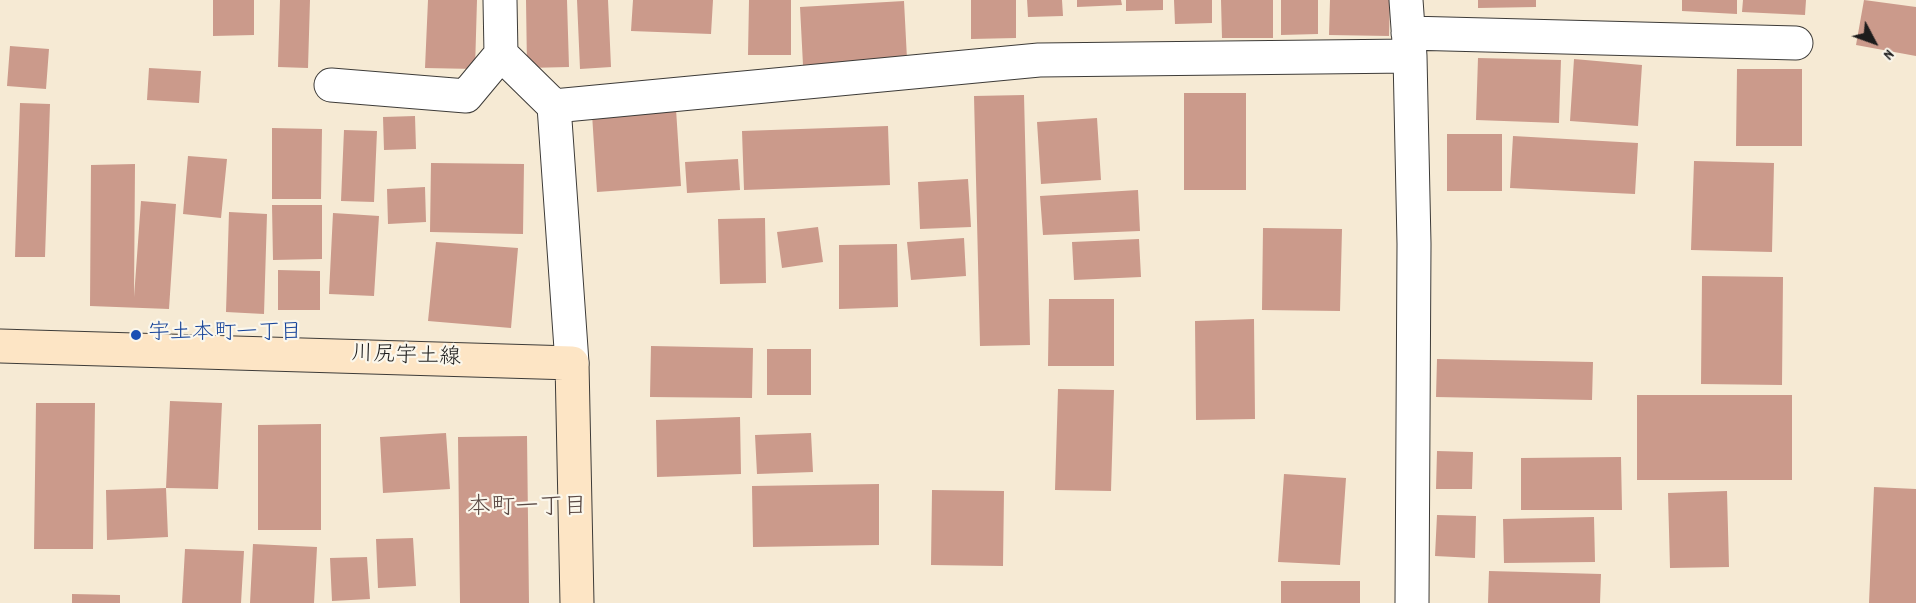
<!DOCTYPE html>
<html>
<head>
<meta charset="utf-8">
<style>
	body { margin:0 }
	#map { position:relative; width:1916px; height:603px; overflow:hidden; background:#f6ead4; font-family:Dekko,sans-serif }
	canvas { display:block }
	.north { position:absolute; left:1844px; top:12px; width:60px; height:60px; -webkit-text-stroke:4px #fbf7ec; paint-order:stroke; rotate:131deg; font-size:16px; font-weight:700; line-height:24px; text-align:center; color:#1c1c1c }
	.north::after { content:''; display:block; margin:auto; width:21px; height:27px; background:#1c1c1c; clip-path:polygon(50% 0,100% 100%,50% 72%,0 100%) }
</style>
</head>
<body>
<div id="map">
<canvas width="1916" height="603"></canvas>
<div class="north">N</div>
</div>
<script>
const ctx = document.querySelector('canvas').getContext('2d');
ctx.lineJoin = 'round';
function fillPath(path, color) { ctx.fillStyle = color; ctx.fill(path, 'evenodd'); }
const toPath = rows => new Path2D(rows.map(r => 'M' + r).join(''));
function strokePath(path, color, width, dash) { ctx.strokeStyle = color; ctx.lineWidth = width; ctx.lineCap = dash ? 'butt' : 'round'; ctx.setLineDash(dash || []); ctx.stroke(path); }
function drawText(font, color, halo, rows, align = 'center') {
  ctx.font = font + ' Dekko,"Klee One",sans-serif'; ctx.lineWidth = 4.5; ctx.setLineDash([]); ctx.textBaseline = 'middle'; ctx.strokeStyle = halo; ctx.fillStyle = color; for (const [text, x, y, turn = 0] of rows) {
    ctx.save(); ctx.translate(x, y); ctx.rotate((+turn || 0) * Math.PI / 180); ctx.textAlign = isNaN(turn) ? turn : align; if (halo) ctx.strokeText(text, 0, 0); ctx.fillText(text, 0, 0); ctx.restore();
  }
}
fillPath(toPath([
	[213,0,254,0,254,35,213,36],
	[280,0,310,0,308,68,278,67],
	[428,0,477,0,475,69,425,68],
	[526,0,567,0,569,67,527,68],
	[577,0,608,0,611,67,580,69],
	[633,0,713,0,711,34,631,31],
	[749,0,791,0,791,55,748,55],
	[971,0,1016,0,1016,38,971,39],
	[1027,0,1062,0,1063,16,1028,17],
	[1077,0,1121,0,1122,5,1077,7],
	[1126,0,1163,0,1163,10,1126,11],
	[1174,0,1212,0,1212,23,1175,24],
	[1221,0,1273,0,1273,38,1222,38],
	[1281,0,1318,0,1318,34,1281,35],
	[1330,0,1390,0,1389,36,1329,35],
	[1478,0,1536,0,1536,7,1478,8],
	[1682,0,1737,0,1737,14,1682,11],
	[1743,0,1806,0,1805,15,1742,12],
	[1864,0,1916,7,1916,56,1856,45],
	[904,1,907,59,803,65,800,7],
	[10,46,49,49,46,89,7,86],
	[1478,58,1561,60,1559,123,1476,120],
	[1574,59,1642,65,1638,126,1570,121],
	[149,68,201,71,199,103,147,100],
	[1737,69,1802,69,1802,146,1736,146],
	[1184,93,1246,93,1246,190,1184,190],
	[1024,95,1030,345,980,346,974,96],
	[20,103,50,104,45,257,15,257],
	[676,109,681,186,597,192,592,114],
	[415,116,416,149,384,150,383,117],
	[1097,118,1101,180,1041,184,1037,122],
	[888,126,890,185,744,190,742,131],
	[272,128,322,129,321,199,272,199],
	[344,130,377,131,374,202,341,201],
	[1447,134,1502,134,1502,191,1447,191],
	[1513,136,1638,143,1635,194,1510,188],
	[188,156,227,159,221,218,183,214],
	[738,159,740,190,687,193,685,162],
	[1694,161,1774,163,1772,252,1691,250],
	[431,163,524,164,523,234,430,232],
	[135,164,134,297,141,201,176,204,169,309,90,306,91,165],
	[968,179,971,227,920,229,918,182],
	[425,187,426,222,388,224,387,189],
	[1138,190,1140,231,1043,235,1040,196],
	[272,205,322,205,322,259,273,260],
	[229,212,267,214,264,314,226,312],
	[333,213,379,216,374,296,329,294],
	[765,218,766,283,720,284,718,219],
	[818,227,823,262,782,268,777,232],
	[1263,228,1342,229,1340,311,1262,310],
	[964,238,966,276,911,280,907,242],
	[1139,239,1141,277,1074,280,1072,242],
	[436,242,518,248,511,328,428,321],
	[897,244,898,307,839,309,839,245],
	[278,270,320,271,320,310,278,310],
	[1702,276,1783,277,1782,385,1701,384],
	[1049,299,1114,299,1114,366,1048,366],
	[1254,319,1255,419,1196,420,1195,321],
	[651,346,753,348,752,398,650,397],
	[767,349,811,349,811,395,767,395],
	[1437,359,1593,362,1592,400,1436,397],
	[1058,389,1114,390,1111,491,1055,490],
	[1637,395,1792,395,1792,480,1637,480],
	[170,401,222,403,218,489,166,488],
	[36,403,95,403,93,549,34,549],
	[740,417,741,474,657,477,656,420],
	[321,424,321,530,258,530,258,425],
	[446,433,450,489,383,493,380,437],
	[811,433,813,472,757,474,755,435],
	[527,436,529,603,460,603,458,437],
	[1437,451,1473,452,1472,489,1436,489],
	[1621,457,1622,510,1521,510,1521,458],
	[1284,474,1346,478,1340,565,1278,562],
	[879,484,879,545,753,547,752,486],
	[1874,487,1916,489,1916,603,1869,603],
	[166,488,168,537,107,540,106,490],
	[932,490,1004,491,1003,566,931,565],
	[1727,491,1729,567,1670,568,1668,493],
	[1437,515,1476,516,1475,558,1435,556],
	[1594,517,1595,562,1504,563,1503,519],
	[413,538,416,586,378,588,376,539],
	[253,544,317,547,314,603,250,603],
	[185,549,244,551,241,603,182,603],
	[367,557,370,599,332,601,330,558],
	[1489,571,1601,574,1600,603,1488,603],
	[1281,581,1360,581,1360,603,1281,603],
	[72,594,120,595,120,603,72,603]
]), '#cb9a8b');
const street = toPath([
	[500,0,501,54,554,106,572,363],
	[1406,0,1410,56,1414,244,1412,603],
	[1408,33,1796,43],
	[331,85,466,96,501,54],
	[554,106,1039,60,1410,56]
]);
const secondary = toPath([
	[0,346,572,363,577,603]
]);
strokePath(street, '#3d3b38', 35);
strokePath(secondary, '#3d3b38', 35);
strokePath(street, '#fff', 33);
strokePath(secondary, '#fde5c5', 33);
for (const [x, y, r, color] of [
	[136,335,6,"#1a4fb4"]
]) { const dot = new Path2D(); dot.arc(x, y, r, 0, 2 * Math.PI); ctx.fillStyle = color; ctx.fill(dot); strokePath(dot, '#fbf7ec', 2); }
drawText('22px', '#164399', '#fbf7ec', [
	["宇土本町一丁目",148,335]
], 'left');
drawText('22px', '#1c1c1c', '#fbf7ec', [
	["川尻宇土線",406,358,2]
]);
drawText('24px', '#594843', '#fbf7ec', [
	["本町一丁目",527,510]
]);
</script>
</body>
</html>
